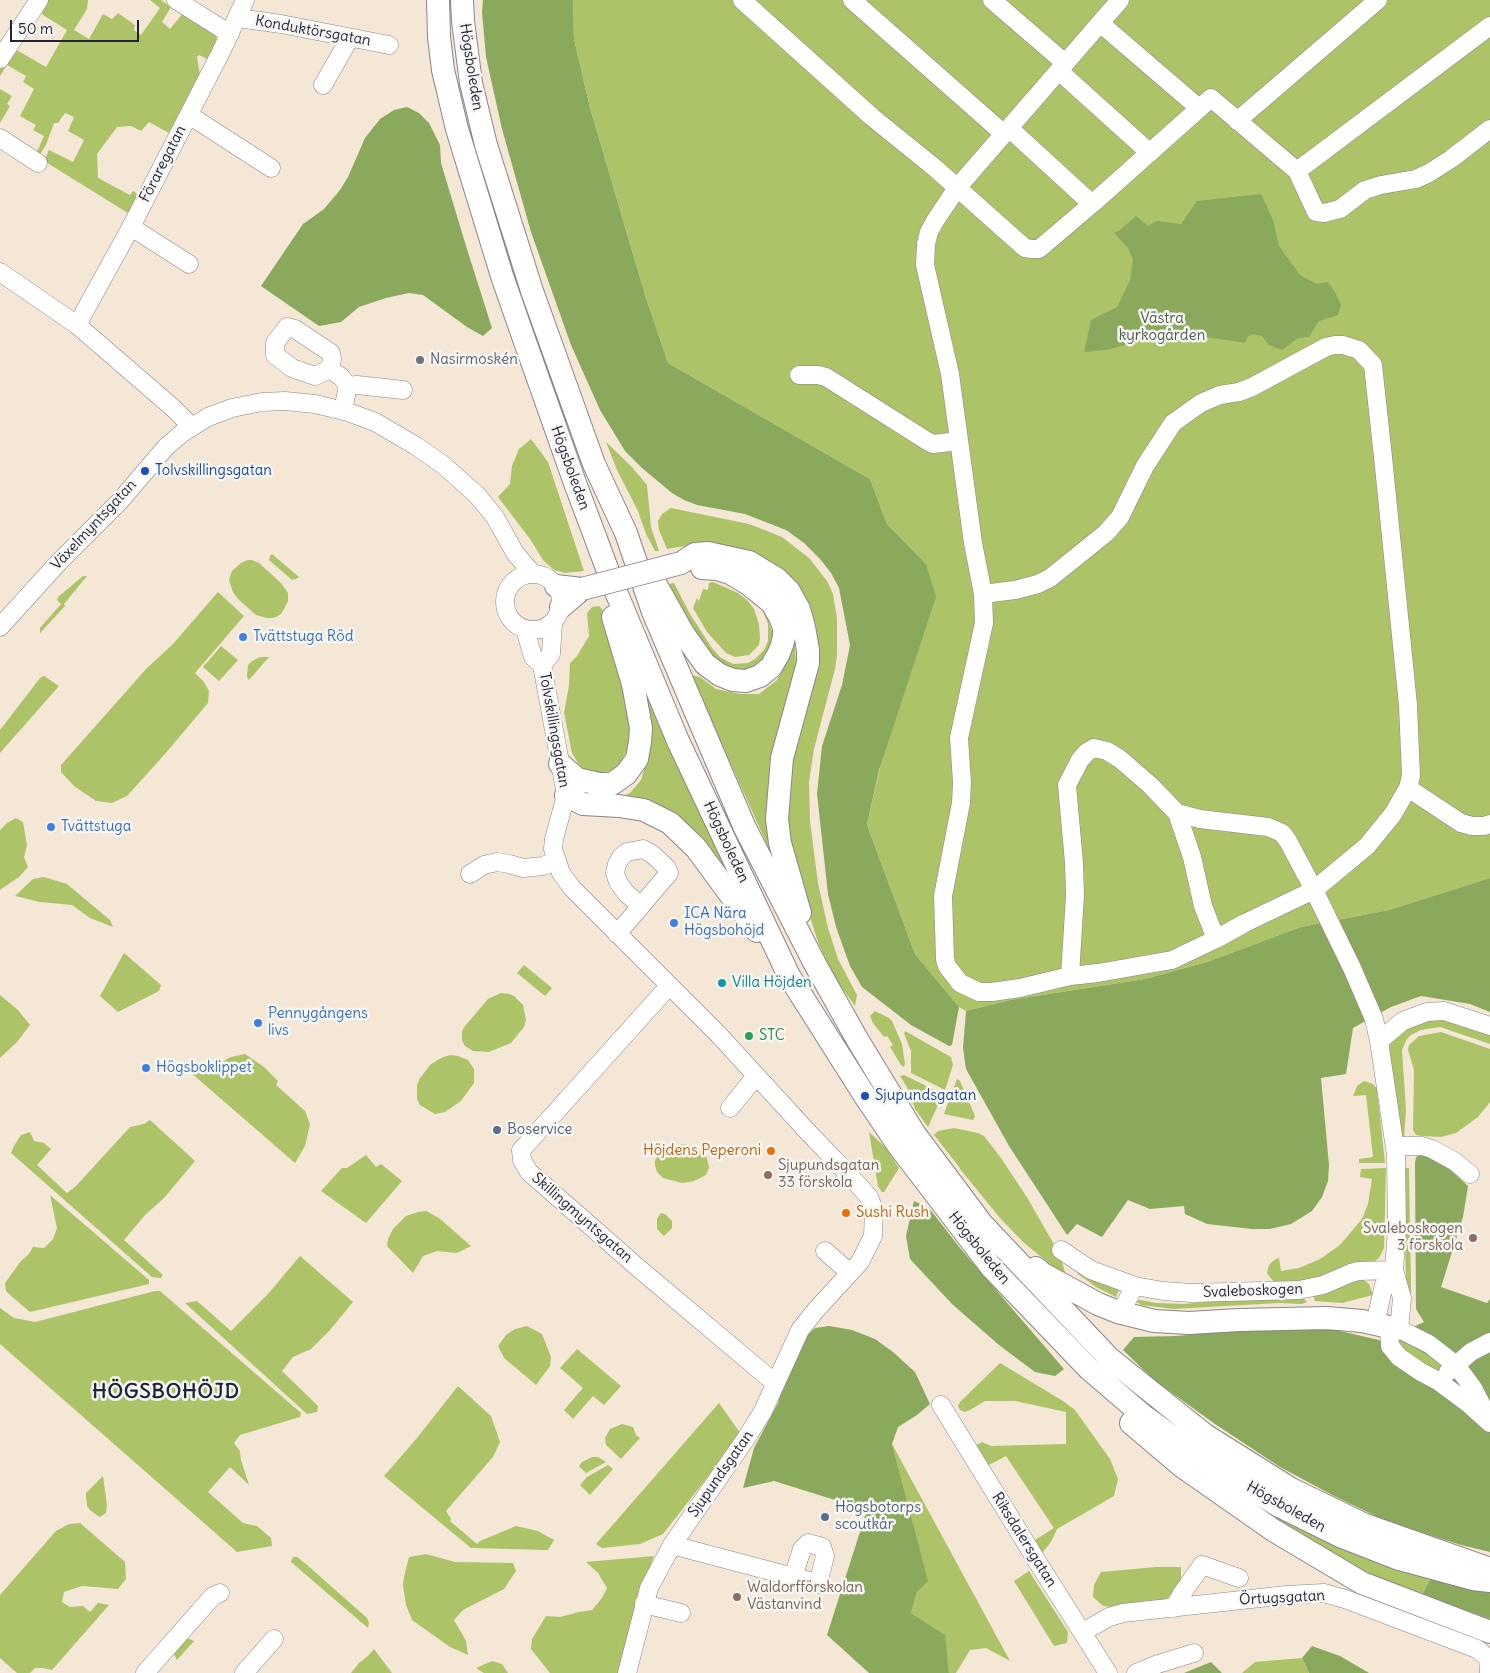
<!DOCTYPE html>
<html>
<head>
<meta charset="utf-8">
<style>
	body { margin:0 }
	#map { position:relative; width:1490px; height:1673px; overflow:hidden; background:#f4e7d5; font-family:Delius,sans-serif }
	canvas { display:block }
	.scale { position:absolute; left:10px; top:20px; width:129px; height:22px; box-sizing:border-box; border:2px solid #22223b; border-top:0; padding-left:6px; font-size:15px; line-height:18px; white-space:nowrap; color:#22223b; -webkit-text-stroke:4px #f6f6f2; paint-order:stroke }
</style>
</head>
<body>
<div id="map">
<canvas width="1490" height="1673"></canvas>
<div class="scale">50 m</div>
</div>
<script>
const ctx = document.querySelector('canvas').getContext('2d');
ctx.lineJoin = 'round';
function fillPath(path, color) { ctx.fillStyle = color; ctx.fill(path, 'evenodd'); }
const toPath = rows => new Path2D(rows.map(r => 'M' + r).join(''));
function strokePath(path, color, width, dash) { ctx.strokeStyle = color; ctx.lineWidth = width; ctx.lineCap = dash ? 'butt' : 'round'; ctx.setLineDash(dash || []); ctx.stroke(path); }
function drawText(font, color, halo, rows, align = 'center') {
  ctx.font = font + ' Delius,sans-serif'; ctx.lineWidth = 5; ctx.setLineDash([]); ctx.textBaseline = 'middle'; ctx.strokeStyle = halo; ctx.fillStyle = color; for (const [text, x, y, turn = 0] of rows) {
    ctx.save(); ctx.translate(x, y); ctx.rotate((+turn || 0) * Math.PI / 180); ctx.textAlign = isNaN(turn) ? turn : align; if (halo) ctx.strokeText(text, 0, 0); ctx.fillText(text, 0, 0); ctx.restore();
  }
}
fillPath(toPath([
	[47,0,88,0,87,9,74,30,89,39,103,14,112,19,118,13,135,25,134,30,141,35,160,8,150,0,161,0,171,7,162,22,170,29,183,13,216,36,217,43,207,59,199,55,197,57,200,75,169,133,149,122,141,131,131,126,117,127,97,154,98,178,130,195,133,191,139,195,128,213,44,161,49,150,73,162,84,140,68,131,74,117,65,113,58,123,54,123,46,145,38,157,36,154,44,136,33,130,36,125,20,116,34,89,23,82,26,76,7,65,0,76,0,69,13,48,46,67,67,30,43,15,41,10],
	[573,0,1490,0,1490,878,1389,910,1301,927,1207,962,1145,979,1010,1000,966,1011,959,1007,915,954,867,825,926,564,887,524,870,479,668,363,645,295,590,108,574,39],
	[0,89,12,96,7,104,10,106,0,123],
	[531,439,548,462,584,571,565,573,554,570,543,560,530,539,498,497,510,484,512,466,519,449],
	[606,442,632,467,647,485,651,527,659,551,655,551,646,534,638,511,617,470],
	[671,508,749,524,782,537,809,558,827,581,833,594,837,618,837,655,835,669,814,749,809,782,810,821,818,883,828,928,838,959,857,995,855,1006,836,980,819,945,808,911,784,816,786,789,814,673,745,551,724,545,706,543,667,549,659,530,658,521,662,514],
	[272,554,299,577,298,578,292,580,269,560,270,556],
	[248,560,252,560,259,563,281,583,288,593,288,601,285,607,281,614,276,617,272,618,266,618,256,615,238,599,233,592,229,580,232,571,241,563],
	[83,576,87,576,64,604,65,606,40,633,40,628,61,604,57,600,58,597],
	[713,582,738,593,748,601,754,609,759,624,760,639,759,645,749,655,735,657,726,653,707,632,693,608,697,598,699,601,703,589,708,590,709,583],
	[674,583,690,614,712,648,720,657,729,662,734,664,748,663,755,659,764,650,768,641,768,624,760,604,768,618,772,632,772,640,766,657,750,668,739,671,717,662,687,623,669,584],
	[218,592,244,616,195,673,204,682,209,691,208,703,165,754,127,796,112,803,96,801,74,786,61,772,61,765,146,669,173,644],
	[599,606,602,609,617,658,630,723,631,739,627,751,620,763,612,770,599,774,588,772,579,765,572,753,564,713,569,685,570,663,577,656,589,636,587,613,592,607],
	[795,643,796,666,785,709,770,759,767,812,773,858,691,675,700,677,716,689,741,694,759,694,777,680],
	[221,646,238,660,219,681,203,667],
	[260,657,269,657,249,680,247,677,248,665,252,661],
	[44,676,59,686,0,753,0,730,40,678],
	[646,693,725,867,718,865,613,800,630,793,641,780,647,758],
	[16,818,23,822,27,845,24,857,28,867,19,877,0,890,0,830,7,823],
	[44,877,67,884,110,920,113,927,90,918,72,905,40,902,15,896,33,879],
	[124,953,161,985,159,991,118,1012,100,996],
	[524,965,552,988,545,996,517,973],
	[501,993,509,994,514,996,523,1005,526,1020,524,1027,511,1043,489,1052,473,1051,465,1046,462,1040,462,1031,465,1026,488,999],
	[0,995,18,1010,30,1025,17,1042,0,1058],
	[875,1011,889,1018,892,1021,902,1044,905,1064,904,1067,901,1065,890,1047,893,1045,887,1036,884,1037,873,1023,870,1016],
	[1436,1019,1454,1022,1490,1034,1490,1044,1440,1027,1421,1030,1411,1035,1407,1039,1402,1050,1406,1110,1404,1139,1399,1135,1389,1046,1392,1041,1413,1024],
	[905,1031,951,1057,953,1065,945,1090,911,1073,911,1051,904,1033],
	[1441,1032,1490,1049,1490,1102,1478,1117,1456,1133,1441,1137,1421,1136,1416,1135,1413,1130,1414,1070,1408,1050,1409,1045,1419,1036],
	[245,1054,264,1067,278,1081,276,1085,305,1111,310,1124,305,1146,295,1163,190,1072,216,1065,231,1057],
	[451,1055,458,1056,468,1060,474,1069,474,1083,461,1101,445,1112,435,1114,420,1105,417,1099,417,1085,420,1078,431,1064,443,1057],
	[904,1075,943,1094,928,1127,915,1109,908,1089,900,1076],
	[957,1079,960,1081,975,1116,973,1120,944,1114],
	[1364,1081,1373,1084,1377,1089,1385,1163,1359,1163,1359,1159,1373,1157,1366,1095,1353,1096,1357,1086],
	[150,1120,195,1161,164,1198,145,1215,124,1240,163,1275,161,1278,152,1277,11,1153,14,1146,21,1135,30,1132,34,1141,44,1143,51,1149,37,1165,67,1193,76,1186,130,1127,144,1124],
	[954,1128,978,1133,984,1136,1001,1158,1028,1199,1059,1253,1067,1278,1023,1242,1000,1218,960,1169,960,1168,934,1135,938,1131],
	[869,1132,886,1148,899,1168,884,1192,882,1192,878,1186],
	[684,1144,693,1146,704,1154,707,1158,709,1168,706,1175,694,1181,682,1183,663,1178,657,1172,655,1166,655,1161,658,1154,665,1149,678,1145],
	[366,1155,376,1167,381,1164,402,1181,366,1223,321,1191,342,1168,347,1168],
	[1386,1168,1384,1248,1379,1258,1375,1261,1322,1279,1277,1284,1273,1281,1267,1273,1269,1265,1274,1260,1279,1258,1281,1271,1299,1268,1320,1259,1340,1245,1362,1219,1368,1204,1372,1179,1360,1177,1361,1169],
	[1404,1168,1409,1168,1411,1283,1411,1294,1408,1295,1406,1294],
	[50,1195,149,1280,149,1284,30,1312,10,1295,6,1291,5,1283,21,1261,29,1254,33,1247,44,1248,53,1239,57,1228],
	[426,1211,439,1218,471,1246,457,1253,437,1251,423,1256,413,1273,387,1246,388,1239,393,1229,406,1216,418,1212],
	[661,1213,665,1214,672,1221,672,1228,664,1236,657,1229,657,1219],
	[300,1256,353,1302,330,1330,311,1349,293,1357,282,1371,318,1406,317,1412,307,1414,185,1303,197,1301,231,1331,267,1295],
	[1075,1267,1098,1282,1119,1290,1116,1297,1096,1287,1078,1274],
	[1361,1278,1369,1284,1373,1295,1342,1303,1315,1301,1313,1294],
	[155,1291,160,1291,301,1413,300,1417,240,1435,234,1443,240,1451,241,1460,249,1485,230,1467,208,1492,243,1523,257,1526,271,1538,272,1546,237,1552,0,1344,0,1308,14,1318,35,1322],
	[1246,1298,1303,1298,1307,1302,1302,1304,1278,1303,1174,1309,1141,1305,1136,1301,1140,1300,1156,1303,1184,1304],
	[527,1326,542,1334,551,1357,550,1366,536,1385,504,1358,498,1346,506,1335,515,1329],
	[1397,1340,1411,1346,1432,1358,1442,1366,1443,1371,1434,1372,1410,1360],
	[577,1349,621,1386,604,1405,593,1396,573,1419,564,1410,583,1388,560,1368],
	[1000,1363,1063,1401,1075,1410,1110,1459,1118,1479,1114,1496,1057,1529,1051,1542,1042,1553,1035,1540,1054,1528,1006,1456,993,1463,987,1465,975,1446,982,1442,991,1446,1066,1444,1066,1412,1015,1401,985,1401,970,1410,965,1412,960,1410,958,1406,960,1402],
	[458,1386,491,1416,500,1442,493,1457,446,1511,451,1519,450,1521,477,1544,480,1541,516,1526,538,1531,554,1540,548,1550,471,1548,384,1476,417,1438],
	[719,1403,741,1434,663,1534,640,1544,602,1548,596,1544],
	[622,1424,633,1427,636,1435,640,1438,621,1459,606,1445,605,1438,610,1429],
	[892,1444,1010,1661,986,1648,970,1650,956,1673,949,1673,944,1635,911,1613,917,1592,907,1502],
	[592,1457,598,1457,606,1462,586,1473,579,1466,582,1462],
	[1194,1462,1432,1576,1422,1595,1367,1574,1290,1529],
	[608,1465,613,1469,590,1495,580,1485,587,1477],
	[103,1476,107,1505,106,1513,100,1517,98,1516,90,1510,87,1506,86,1496,86,1493],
	[80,1523,125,1562,126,1579,118,1589,82,1586,64,1592,62,1602,70,1607,83,1606,90,1612,98,1603,109,1605,52,1670,43,1668,35,1668,30,1673,17,1673,0,1658,0,1595,56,1531,69,1524],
	[426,1554,455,1562,513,1563,516,1571,504,1589,463,1610,454,1620,466,1641,468,1655,450,1647,412,1620,406,1605,403,1585,404,1577,409,1557],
	[654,1556,640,1593,618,1673,550,1673,531,1649,532,1639,546,1616,560,1617,579,1612,592,1610,602,1598,607,1588,598,1573,586,1562],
	[293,1557,297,1557,306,1564,367,1618,369,1623,368,1628,291,1562],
	[1156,1567,1181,1567,1181,1583,1162,1604,1120,1608,1103,1606,1093,1597,1094,1585,1101,1572],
	[1029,1571,1068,1632,1067,1643,1054,1646,1014,1581],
	[187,1638,194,1641,177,1660,173,1652],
	[374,1649,392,1673,351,1673,359,1663,368,1656],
	[1302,1658,1309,1673,1242,1673,1255,1662],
	[492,1661,502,1664,508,1673,484,1673,476,1668]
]), '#adc368');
fillPath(toPath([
	[483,0,573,0,574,39,590,108,645,295,668,363,870,479,887,524,926,564,936,597,879,770,867,825,915,954,959,1007,952,1045,949,1046,911,1025,862,987,850,966,836,927,828,894,817,794,822,746,842,685,850,645,839,588,831,573,820,559,804,543,786,530,745,514,697,505,684,500,672,493,642,468,625,451,600,410,571,345,531,232,502,129,486,57,482,12],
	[407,107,419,113,429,123,440,145,441,163,466,246,492,328,483,336,467,327,423,295,409,293,386,298,359,307,341,322,319,326,261,286,303,224,324,209,340,190,348,177,365,138,380,119,394,110],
	[1261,194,1273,220,1279,246,1300,275,1317,284,1328,282,1335,292,1341,305,1338,315,1319,321,1309,337,1298,338,1282,350,1269,345,1262,336,1254,334,1248,336,1245,343,1200,336,1168,334,1106,350,1084,352,1091,320,1117,307,1130,280,1133,260,1128,248,1114,233,1120,230,1136,216,1148,226,1157,221,1181,224,1197,201],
	[1490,878,1490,1012,1470,1004,1421,996,1391,1007,1353,1028,1346,1074,1321,1078,1329,1165,1328,1181,1322,1197,1312,1211,1291,1224,1270,1229,1252,1229,1207,1224,1185,1214,1184,1206,1150,1209,1128,1200,1102,1237,1077,1224,1067,1235,1009,1146,966,1069,963,1048,966,1011,1010,1000,1145,979,1207,962,1301,927,1389,910],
	[1421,1155,1432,1157,1442,1162,1468,1186,1463,1217,1441,1287,1487,1303,1490,1299,1490,1552,1461,1545,1386,1521,1334,1496,1280,1467,1215,1424,1154,1380,1123,1350,1134,1337,1176,1336,1242,1330,1336,1330,1383,1341,1424,1322,1416,1309,1415,1163,1416,1157],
	[1397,1340,1411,1346,1432,1358,1442,1366,1443,1371,1434,1372,1396,1345],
	[914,1201,929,1208,960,1248,1064,1369,1055,1376,1035,1372,999,1345,952,1304,910,1259,906,1236],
	[829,1326,852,1330,875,1339,893,1352,915,1372,930,1404,917,1415,898,1427,892,1444,928,1581,917,1592,911,1613,945,1635,949,1673,869,1673,827,1635,867,1510,774,1481,743,1488,754,1448,778,1403,783,1385,804,1338,815,1328],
	[1432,1576,1490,1593,1490,1619,1422,1595],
	[1312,1646,1340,1656,1369,1673,1309,1673,1302,1658],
	[1211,1662,1222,1673,1184,1673]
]), '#8aa95c');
const minor = toPath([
	[176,0,230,34],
	[742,0,872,117,935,168,1025,248,1032,249,1039,249,1092,204,1211,98,1297,171,1490,26],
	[852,0,1004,134],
	[992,0,1065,63],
	[1120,0,957,188,935,221,929,232,926,244,925,265,950,374,973,543,983,594,1015,590,1038,584,1050,578,1106,533,1120,517,1145,466,1173,423,1201,403,1220,395,1239,392,1252,387,1326,347,1335,345,1343,345,1359,350,1373,365,1383,457,1408,705,1411,776,1408,788],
	[238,18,281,24,389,45],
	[1100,23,1199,108],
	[0,59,39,0],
	[1059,71,1150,153],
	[323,85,350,38],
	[189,115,271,168],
	[1237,121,1378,0],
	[1009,128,1092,204],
	[0,138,38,163],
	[1297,171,1316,212,1324,213,1340,209,1365,190,1381,185,1416,179,1429,173,1451,159,1490,129],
	[131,227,189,264],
	[0,272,77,325,172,407,192,427],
	[77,325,131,227,221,52,245,0],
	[330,369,332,359,331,353,295,329,287,327,275,343,275,355,292,368,315,376,330,369,341,377,348,386],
	[799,375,818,375,826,377,927,441,933,444,959,441],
	[343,410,348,386,357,385,403,390],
	'505 602a28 28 0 1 1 56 0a28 28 0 1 1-56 0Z',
	[983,594,984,623,959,738,962,782,961,803,943,896,945,959,947,966,960,983,979,992,992,992,1020,988,1070,976,1075,895,1074,863,1067,785,1080,760,1087,752,1094,748,1107,751,1120,759,1150,785,1177,813,1200,819,1268,827,1282,833,1288,841,1314,890,1245,923,1216,939,1172,960,1098,973,1070,976],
	[0,627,59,562,120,501,166,447,181,434,208,417,232,408,262,402,285,401,315,404,348,412,375,422,416,446,442,464,477,495,495,517,515,553,533,574],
	[525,629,533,657,542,665,566,795,554,839,553,849,561,873,572,888,718,1034,807,1131,851,1177,869,1197,874,1210,873,1236,860,1262,815,1311,800,1330,763,1411,747,1437,672,1545,649,1588,627,1673],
	[542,665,551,654,553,623],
	[1177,813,1192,857,1203,906,1216,939],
	[470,874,484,865,497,862,509,864,523,868,543,866,556,861],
	[617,934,669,873,667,868,652,854,643,849,627,852,621,857,617,864,615,873,618,882,626,893,641,906],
	[669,986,526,1145,521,1150,522,1160,529,1172,636,1266,775,1383],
	[1379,1041,1374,1019,1352,968,1314,890,1367,846,1393,814,1408,788,1461,823,1472,826,1484,826,1490,824],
	[730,1108,756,1076],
	[1395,1146,1422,1146,1432,1149,1454,1161,1470,1174],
	[1061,1250,1091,1270,1135,1286,1163,1291,1192,1293,1299,1290,1323,1285,1351,1273,1358,1271,1394,1270],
	[825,1251,850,1273],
	[1118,1312,1125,1304,1135,1286],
	[1375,1324,1384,1285,1394,1270],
	[1399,1330,1402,1298,1394,1270,1397,1230,1396,1155,1379,1041,1403,1021,1427,1012,1444,1011,1490,1026],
	[1448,1372,1471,1352,1490,1342],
	[941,1405,1040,1566,1108,1673],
	[1490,1421,1473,1388,1456,1365,1429,1344,1405,1332,1389,1327,1390,1346,1399,1357,1421,1372,1438,1381,1469,1404,1490,1423],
	[672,1545,820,1584],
	[793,1577,802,1549,808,1543,822,1547,825,1556,818,1584],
	[644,1604,681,1613],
	[1174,1608,1181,1595,1202,1565,1239,1578],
	[1083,1632,1109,1617,1123,1613,1287,1595,1324,1593,1345,1599,1477,1649,1488,1658,1489,1673],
	[145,1673,213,1596,220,1593],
	[244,1673,274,1639],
	[1136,1673,1158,1664,1194,1653]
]);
const major = toPath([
	[438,0,439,37,443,70,457,129,502,276,524,339,575,483,614,587,678,741,789,976,865,1096,898,1145,992,1268,1089,1369,1145,1417,1204,1460,1281,1507,1340,1536,1399,1559,1473,1579,1490,1581],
	[462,0,463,21,471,83,486,145,532,291,594,464,626,533,653,612,745,828,815,964,857,1039,914,1133,982,1224,1109,1358,1205,1435,1291,1489,1363,1524,1490,1569],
	[681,563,695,554,708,553,749,562,777,579,789,591,799,609,804,627,808,650,808,663,782,758,777,819,780,843,800,913],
	[654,581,683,633,705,664,720,675,733,680,746,681,760,676,771,667,779,653,782,645,784,637,784,628,780,617,772,603,747,583,730,573,717,569,702,568],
	[556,586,582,589],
	[561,607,582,589],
	[560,764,577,779,599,784,612,784,626,774,637,759,640,742,641,728,633,684,613,617],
	[566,795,583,804,619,806,644,810,670,823,696,848,757,931],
	[1036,1268,1043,1274,1098,1304,1118,1312,1154,1321,1189,1323,1239,1320,1327,1318,1362,1321,1389,1327],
	[1131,1423,1183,1467,1273,1530,1362,1583,1490,1632]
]);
strokePath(minor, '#8b8488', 19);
strokePath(major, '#8b8488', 24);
strokePath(minor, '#fff', 18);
strokePath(major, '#fff', 22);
const majorBridge = toPath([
	[582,589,681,563]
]);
strokePath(majorBridge, '#8b8488', 24, []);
strokePath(majorBridge, '#fff', 22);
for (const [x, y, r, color] of [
	[420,360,5,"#6b7280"],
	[145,471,5,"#1a4fb4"],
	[243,637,5,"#3f7fe0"],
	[51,827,5,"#3f7fe0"],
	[674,923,5,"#3f7fe0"],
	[722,983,5,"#0f9aa8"],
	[258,1023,5,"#3f7fe0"],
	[749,1036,5,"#2e9e5b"],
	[146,1068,5,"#3f7fe0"],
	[865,1096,5,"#1a4fb4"],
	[497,1130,5,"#5c6f8a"],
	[771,1151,5,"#e8710a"],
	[768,1175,5,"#8d6e63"],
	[846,1213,5,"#e8710a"],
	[1473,1238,5,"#8d6e63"],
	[825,1517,5,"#5c6f8a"],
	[737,1597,5,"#8d6e63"]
]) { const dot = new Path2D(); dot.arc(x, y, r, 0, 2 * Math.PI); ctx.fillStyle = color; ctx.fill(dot); strokePath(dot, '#f6f6f2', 2); }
drawText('15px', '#22223b', '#f6f6f2', [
	["Konduktörsgatan",313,31,10],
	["Högsboleden",471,67,81],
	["Föraregatan",163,164,-63],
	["Högsboleden",570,468,70],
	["Växelmyntsgatan",94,525,-47],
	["Tolvskillingsgatan",554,730,80],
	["Högsboleden",726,842,65],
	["Skillingmyntsgatan",582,1218,41],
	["Högsboleden",979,1248,51],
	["Svaleboskogen",1253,1291,-2],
	["Sjupundsgatan",721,1474,-55],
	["Högsboleden",1286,1507,29],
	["Riksdalersgatan",1024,1540,58],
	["Örtugsgatan",1282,1598,-3]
]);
drawText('15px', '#535a4b', '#f6f6f2', [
	["Västra",1162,319],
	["kyrkogården",1162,336]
]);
drawText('15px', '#5b616d', '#f6f6f2', [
	["Nasirmoskén",430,360]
], 'left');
drawText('15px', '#164399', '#f6f6f2', [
	["Tolvskillingsgatan",155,471],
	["Sjupundsgatan",875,1096]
], 'left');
drawText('15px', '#366cbe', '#f6f6f2', [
	["Tvättstuga Röd",253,637],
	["Tvättstuga",61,827],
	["ICA Nära",684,914],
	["Högsbohöjd",684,931],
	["Pennygångens",268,1014],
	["livs",268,1031],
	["Högsboklippet",156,1068]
], 'left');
drawText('15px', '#0d838f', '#f6f6f2', [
	["Villa Höjden",732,983]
], 'left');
drawText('15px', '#27864d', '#f6f6f2', [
	["STC",759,1036]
], 'left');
drawText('15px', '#4e5e75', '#f6f6f2', [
	["Boservice",507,1130],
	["Högsbotorps",835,1508],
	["scoutkår",835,1525]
], 'left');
drawText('15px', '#c56008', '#f6f6f2', [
	["Höjdens Peperoni",761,1151],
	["Sushi Rush",856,1213,"left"]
], 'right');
drawText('15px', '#785e54', '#f6f6f2', [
	["Sjupundsgatan",778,1166],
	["33 förskola",778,1183],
	["Svaleboskogen",1463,1229,"right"],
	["3 förskola",1463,1246,"right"],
	["Waldorfförskolan",747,1588],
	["Västanvind",747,1605]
], 'left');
ctx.letterSpacing = '1px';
drawText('bold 20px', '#22223b', '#f6f6f2', [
	["HÖGSBOHÖJD",166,1392]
]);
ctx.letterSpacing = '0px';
</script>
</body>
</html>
